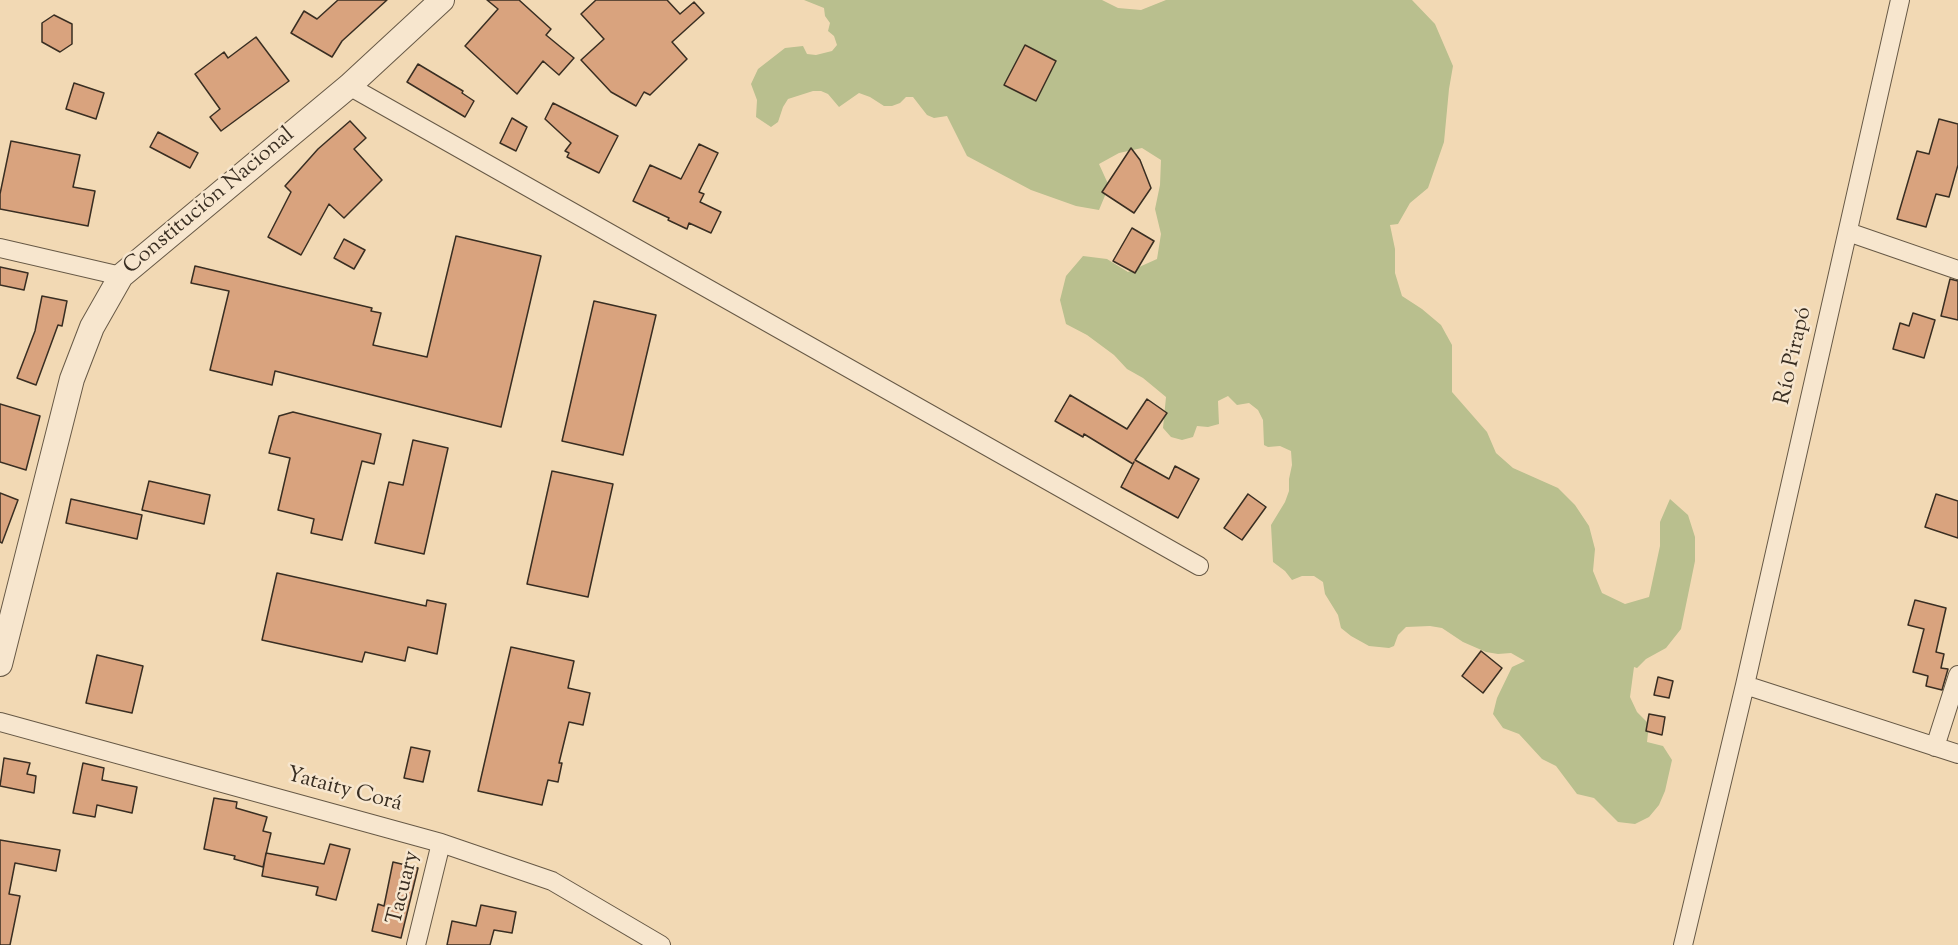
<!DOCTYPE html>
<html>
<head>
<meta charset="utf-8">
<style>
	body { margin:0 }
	canvas { display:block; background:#f2d9b4 }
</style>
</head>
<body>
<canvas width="1958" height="945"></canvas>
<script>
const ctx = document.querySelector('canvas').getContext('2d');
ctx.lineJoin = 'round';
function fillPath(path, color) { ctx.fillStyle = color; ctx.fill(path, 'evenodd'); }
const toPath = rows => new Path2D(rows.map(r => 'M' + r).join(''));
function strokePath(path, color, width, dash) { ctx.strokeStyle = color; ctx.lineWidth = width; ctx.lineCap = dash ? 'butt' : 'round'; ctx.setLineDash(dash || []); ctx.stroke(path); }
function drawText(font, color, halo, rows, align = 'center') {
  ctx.font = font + ' "Sorts Mill Goudy",serif'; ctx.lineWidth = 5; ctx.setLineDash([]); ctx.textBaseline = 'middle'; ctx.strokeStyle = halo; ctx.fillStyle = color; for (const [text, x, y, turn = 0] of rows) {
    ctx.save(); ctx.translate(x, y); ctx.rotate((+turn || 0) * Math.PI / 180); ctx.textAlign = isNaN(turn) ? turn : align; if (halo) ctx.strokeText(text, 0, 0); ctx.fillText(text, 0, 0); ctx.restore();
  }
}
fillPath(toPath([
	[804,0,1102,0,1118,8,1141,10,1166,0,1412,0,1435,24,1453,66,1449,89,1444,142,1428,188,1410,203,1398,224,1390,225,1395,249,1395,273,1402,296,1422,309,1441,325,1452,345,1452,392,1487,432,1496,453,1513,468,1558,488,1575,505,1589,526,1595,549,1593,571,1602,593,1625,604,1649,597,1660,546,1660,522,1670,499,1688,515,1695,537,1695,561,1681,629,1666,648,1646,659,1637,668,1634,667,1630,697,1637,712,1649,724,1647,742,1663,746,1672,760,1665,791,1659,805,1649,817,1635,824,1618,822,1594,798,1577,794,1556,766,1542,759,1519,734,1503,728,1493,714,1497,698,1512,667,1525,661,1511,653,1498,654,1486,652,1463,642,1442,628,1430,626,1406,627,1398,635,1394,646,1389,648,1369,646,1351,636,1341,628,1338,615,1325,594,1323,582,1314,576,1302,576,1292,580,1285,571,1273,562,1271,525,1285,502,1289,491,1289,479,1292,465,1291,451,1280,446,1268,447,1264,445,1263,420,1258,410,1249,403,1237,405,1228,396,1218,401,1219,424,1208,427,1197,426,1193,437,1182,440,1171,437,1163,428,1166,397,1143,378,1127,369,1114,355,1087,335,1066,324,1060,300,1066,276,1083,256,1107,259,1128,272,1157,259,1161,234,1155,209,1160,185,1161,160,1142,148,1119,153,1099,164,1109,186,1099,210,1076,206,1031,190,967,156,947,116,934,118,927,115,913,97,906,97,900,103,892,106,884,106,870,97,859,93,839,107,828,94,821,91,813,91,788,99,783,107,778,122,771,127,756,117,757,100,751,84,758,69,785,48,803,46,807,54,816,55,832,51,837,45,834,36,828,31,830,23,825,16,824,8]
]), '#b9bf8e');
const building = toPath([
	[338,0,387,0,342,41,332,57,291,33,304,11,317,19,338,0],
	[487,0,519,0,551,29,546,35,574,58,559,75,543,61,517,94,465,46,498,9,487,0],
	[596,0,667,0,680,14,694,2,704,13,672,42,687,59,650,95,644,92,636,106,611,92,581,60,604,39,581,14,596,0],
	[54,15,72,24,72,44,60,52,42,42,42,23,54,15],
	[256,37,289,81,221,131,210,117,220,109,195,74,224,52,228,58,256,37],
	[1025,45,1056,61,1036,101,1004,85,1025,45],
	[418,64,463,91,462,93,474,101,465,117,407,82,418,64],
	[74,83,104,93,96,119,66,109,74,83],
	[553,103,618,136,599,173,567,157,569,153,565,151,571,143,545,119,553,103],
	[512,118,527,127,516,151,500,143,512,118],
	[1939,119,1958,124,1958,165,1949,197,1936,194,1926,227,1897,219,1917,151,1929,154,1939,119],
	[350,121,366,138,354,149,382,180,344,218,329,204,301,255,268,237,291,192,285,186,318,149,350,121],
	[158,132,198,153,190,168,150,147,158,132],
	[11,141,80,155,73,187,95,191,88,226,0,209,0,194,11,141],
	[699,144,718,153,699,192,704,194,700,202,721,212,711,233,689,223,687,229,668,220,669,218,633,201,650,165,681,179,699,144],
	[1131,148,1140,160,1151,188,1134,213,1102,192,1131,148],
	[1132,228,1154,241,1135,273,1113,261,1132,228],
	[456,236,541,256,501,427,275,371,272,385,210,370,229,291,191,283,195,266,372,308,371,311,381,313,373,345,427,357,456,236],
	[344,239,365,250,354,269,334,258,344,239],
	[0,267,28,273,24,290,0,285,0,267],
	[1950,279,1958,281,1958,320,1941,316,1950,279],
	[42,296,67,301,62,326,58,325,36,385,17,378,35,331,42,296],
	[594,301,656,315,623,455,562,441,594,301],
	[1913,313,1935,320,1924,358,1893,349,1900,323,1909,326,1913,313],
	[1070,395,1127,429,1147,399,1167,413,1135,460,1169,479,1175,466,1199,479,1178,518,1121,487,1134,462,1133,464,1084,434,1083,437,1055,421,1070,395],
	[0,404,40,416,26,470,0,462,0,404],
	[293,412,381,434,374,464,362,461,342,540,311,533,314,519,278,510,290,458,269,453,279,416,293,412],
	[413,440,448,448,424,554,375,543,389,482,403,485,413,440],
	[552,471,613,484,588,597,527,584,552,471],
	[149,481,210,495,204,524,142,510,149,481],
	[0,493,18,500,2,543,0,542,0,493],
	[1248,494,1266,507,1242,540,1224,528,1248,494],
	[1936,494,1958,501,1958,538,1925,527,1936,494],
	[71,499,142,515,137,539,66,523,71,499],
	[277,573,426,606,427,600,446,604,437,654,408,647,405,661,365,652,362,662,262,640,277,573],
	[1915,600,1946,608,1936,652,1944,654,1941,668,1948,669,1942,690,1926,686,1928,676,1913,672,1924,629,1908,625,1915,600],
	[511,647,574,661,568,688,590,693,583,725,569,722,559,763,562,763,558,782,548,780,542,805,478,791,511,647],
	[1481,651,1502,668,1483,693,1462,676,1481,651],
	[97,655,143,666,132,713,86,703,97,655],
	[1658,677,1673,681,1669,698,1654,695,1658,677],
	[1649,714,1665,717,1662,735,1646,731,1649,714],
	[411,747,430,751,423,782,404,778,411,747],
	[4,758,30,763,27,774,36,776,34,793,0,786,4,758],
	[83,763,104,768,102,780,137,787,132,813,97,805,95,817,73,813,83,763],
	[214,798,237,802,236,808,267,817,263,831,271,833,263,867,234,859,235,856,204,849,214,798],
	[0,840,60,850,56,871,15,863,9,894,20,896,10,945,0,945,0,840],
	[330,844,350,849,336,900,316,895,318,887,262,876,266,853,324,864,330,844],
	[393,862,418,868,401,938,372,931,378,904,384,906,393,862],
	[481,905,516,912,512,933,494,930,490,945,447,945,452,921,476,926,481,905]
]);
fillPath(building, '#d9a37e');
strokePath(building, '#392e22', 1.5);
const minor = toPath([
	[349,86,1199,566],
	[1848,232,1958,270],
	[0,248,121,276],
	[1745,685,1958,754],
	[0,722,441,843,552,881,661,945],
	[1935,747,1958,675],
	[416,945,441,843],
	[1683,945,1745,685,1900,0]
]);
const tertiary = toPath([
	[0,664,72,379,92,327,121,276,349,86,442,0]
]);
strokePath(minor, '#675946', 20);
strokePath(tertiary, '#675946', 26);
strokePath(minor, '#f7e6ce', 18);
strokePath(tertiary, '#f7e6ce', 24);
drawText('22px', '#392e22', '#f7e6ce', [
	["Constitución Nacional",210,202,-40],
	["Río Pirapó",1795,356,-77],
	["Yataity Corá",344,791,15],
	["Tacuary",405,888,-76]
]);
</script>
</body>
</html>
